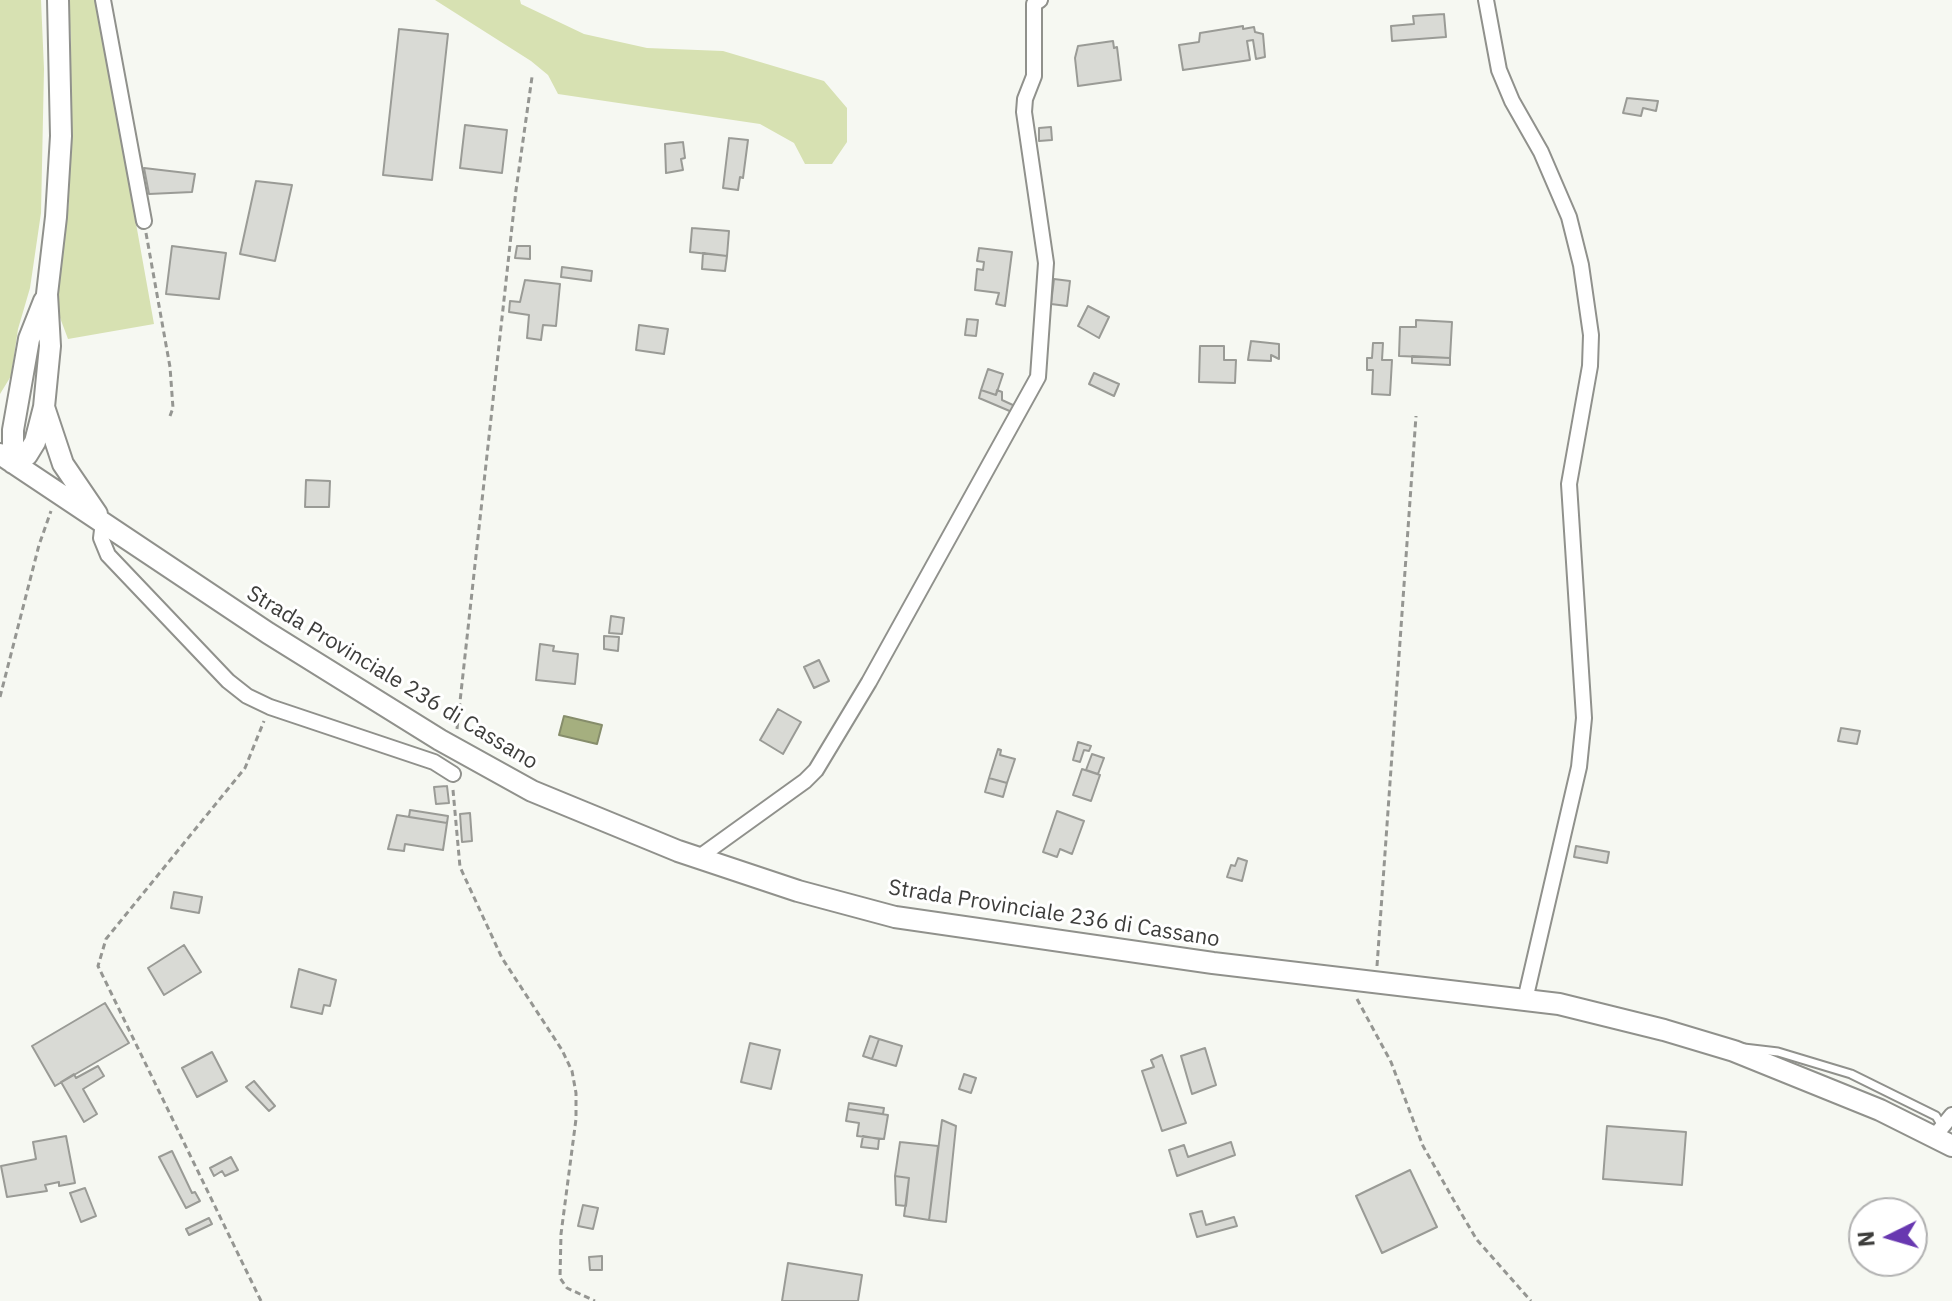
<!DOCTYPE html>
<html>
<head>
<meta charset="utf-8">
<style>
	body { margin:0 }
	#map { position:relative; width:1952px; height:1301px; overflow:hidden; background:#f6f8f2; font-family:"IBM Plex Sans",sans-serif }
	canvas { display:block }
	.north { position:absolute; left:1848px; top:1197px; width:80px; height:80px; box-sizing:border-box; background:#fff; border:2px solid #b1b1b1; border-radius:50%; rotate:265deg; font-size:22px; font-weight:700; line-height:32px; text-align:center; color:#3d3d3b }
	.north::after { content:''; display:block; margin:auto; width:28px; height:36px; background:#6838b0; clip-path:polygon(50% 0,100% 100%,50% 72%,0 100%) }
</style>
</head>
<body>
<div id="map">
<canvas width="1952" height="1301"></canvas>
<div class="north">N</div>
</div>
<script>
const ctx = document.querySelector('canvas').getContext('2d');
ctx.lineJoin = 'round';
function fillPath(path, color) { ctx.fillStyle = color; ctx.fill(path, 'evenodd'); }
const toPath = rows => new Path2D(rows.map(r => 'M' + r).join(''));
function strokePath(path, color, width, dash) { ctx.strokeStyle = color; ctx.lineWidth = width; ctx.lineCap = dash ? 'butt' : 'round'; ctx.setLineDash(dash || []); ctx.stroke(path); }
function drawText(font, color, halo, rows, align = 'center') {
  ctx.font = font + ' "IBM Plex Sans",sans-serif'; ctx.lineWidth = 6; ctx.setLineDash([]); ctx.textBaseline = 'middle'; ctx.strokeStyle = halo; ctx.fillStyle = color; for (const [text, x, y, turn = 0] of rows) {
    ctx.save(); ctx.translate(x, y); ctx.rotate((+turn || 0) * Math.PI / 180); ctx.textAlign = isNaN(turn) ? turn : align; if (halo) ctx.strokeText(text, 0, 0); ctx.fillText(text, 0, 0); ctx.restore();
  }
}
fillPath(toPath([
	[0,0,41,0,44,69,41,213,30,288,18,329,11,376,0,394],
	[68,0,96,0,154,324,68,339,59,315,59,279,69,202,71,40],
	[435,0,520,0,521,4,584,34,647,48,723,51,824,81,847,108,847,142,832,164,805,164,794,143,760,124,558,94,548,75,531,61]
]), '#d7e1b2');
const water = toPath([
	[564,716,602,725,597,744,559,735,564,716]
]);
fillPath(water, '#a5af7f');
strokePath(water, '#868d6b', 2);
const building = toPath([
	[1444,14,1446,37,1392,41,1391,26,1414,24,1413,16,1444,14],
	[1243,26,1243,29,1254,27,1255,32,1263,34,1265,57,1256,59,1253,40,1247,41,1250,60,1183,70,1179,45,1199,42,1200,33,1243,26],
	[399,29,448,34,432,180,383,175,399,29],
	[1113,41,1114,48,1117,47,1121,80,1078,86,1075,58,1078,46,1113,41],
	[1627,98,1658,101,1656,111,1643,108,1641,116,1623,113,1627,98],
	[465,125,507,130,502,173,460,168,465,125],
	[1051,127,1052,140,1039,141,1039,128,1051,127],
	[729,138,748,140,743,178,740,177,738,190,723,188,729,138],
	[683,142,685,158,681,159,683,170,666,173,665,144,683,142],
	[144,168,195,174,192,192,149,194,144,168],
	[256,181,292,185,275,261,240,254,256,181],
	[692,228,729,231,727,256,690,252,692,228],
	[172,246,226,253,219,299,166,294,172,246],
	[517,246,530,246,530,259,515,258,517,246],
	[979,248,1012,252,1005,306,996,304,999,293,975,290,977,269,983,270,984,262,977,261,979,248],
	[703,253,727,256,725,271,702,269,703,253],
	[562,267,592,271,591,281,561,277,562,267],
	[1054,279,1070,281,1067,306,1051,304,1054,279],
	[525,280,560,284,556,326,543,325,541,340,527,338,529,315,509,312,510,301,520,302,525,280],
	[1088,306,1109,317,1099,338,1078,326,1088,306],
	[967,319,978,320,976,336,965,335,967,319],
	[1416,320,1452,322,1450,358,1399,356,1400,327,1416,327,1416,320],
	[639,325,668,329,664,354,636,350,639,325],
	[1251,341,1279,344,1279,359,1271,355,1271,361,1248,360,1251,341],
	[1373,343,1383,343,1382,360,1392,360,1390,395,1372,394,1373,370,1367,370,1367,358,1372,358,1373,343],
	[1200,346,1224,346,1224,360,1236,360,1235,383,1199,382,1200,346],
	[1412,356,1450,358,1450,365,1412,363,1412,356],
	[988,369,1003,374,996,395,981,390,988,369],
	[1094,373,1119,384,1114,396,1089,384,1094,373],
	[981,390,996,395,997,390,1002,392,1002,400,1015,406,1012,412,979,398,981,390],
	[306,480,330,481,329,507,305,507,306,480],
	[611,616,624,618,622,634,609,633,611,616],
	[604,636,619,637,618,651,604,649,604,636],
	[540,644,554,646,553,651,578,654,575,684,536,680,540,644],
	[819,660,829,681,814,688,804,667,819,660],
	[778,709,801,722,783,754,760,740,778,709],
	[1841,728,1860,731,1857,744,1838,741,1841,728],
	[1078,742,1091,746,1089,751,1084,750,1080,762,1073,760,1078,742],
	[998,749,1001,750,1000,755,1015,759,1007,783,989,778,998,749],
	[1092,754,1104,758,1098,774,1086,770,1092,754],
	[1082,769,1100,775,1091,801,1073,795,1082,769],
	[989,778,1007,783,1003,797,985,792,989,778],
	[447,786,449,803,436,804,434,787,447,786],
	[410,810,448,816,447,823,409,817,410,810],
	[1057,811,1084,821,1072,854,1060,849,1057,857,1043,852,1057,811],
	[470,813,472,841,462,842,460,814,470,813],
	[397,815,447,823,443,850,405,844,404,851,388,849,397,815],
	[1576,846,1609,852,1607,863,1574,857,1576,846],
	[1238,858,1247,861,1242,881,1227,877,1231,865,1235,866,1238,858],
	[174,892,202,897,199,913,171,908,174,892],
	[184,945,201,972,164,995,148,968,184,945],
	[299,969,336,980,330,1006,324,1005,322,1014,291,1007,299,969],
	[105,1003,129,1043,55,1086,32,1046,105,1003],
	[870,1036,879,1039,872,1059,863,1056,870,1036],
	[879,1039,902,1046,896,1066,872,1059,879,1039],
	[750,1043,780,1050,771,1089,741,1082,750,1043],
	[1205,1048,1216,1085,1192,1094,1181,1056,1205,1048],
	[212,1052,227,1081,197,1097,182,1068,212,1052],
	[1162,1055,1186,1123,1162,1131,1142,1071,1154,1067,1151,1060,1162,1055],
	[98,1066,104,1076,83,1089,97,1114,84,1122,61,1082,74,1074,76,1078,98,1066],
	[964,1074,976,1078,971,1093,959,1089,964,1074],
	[254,1081,275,1106,269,1111,246,1087,254,1081],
	[849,1103,884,1108,883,1114,848,1109,849,1103],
	[848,1109,888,1115,884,1139,857,1136,859,1123,846,1121,848,1109],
	[942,1120,956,1126,946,1222,929,1220,942,1120],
	[1607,1126,1686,1132,1682,1185,1603,1179,1607,1126],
	[66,1136,75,1183,59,1186,59,1182,45,1185,47,1191,7,1197,1,1166,36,1159,33,1142,66,1136],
	[863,1136,879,1139,878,1149,861,1147,863,1136],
	[900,1142,938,1146,929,1220,904,1216,909,1178,895,1176,900,1142],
	[1231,1142,1235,1155,1177,1176,1169,1150,1184,1145,1188,1157,1231,1142],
	[172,1151,192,1193,195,1192,200,1201,186,1208,159,1157,172,1151],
	[231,1157,238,1170,225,1176,222,1171,214,1176,210,1168,231,1157],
	[1410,1170,1437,1227,1382,1253,1356,1196,1410,1170],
	[895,1176,909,1178,906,1206,896,1205,895,1176],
	[85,1188,96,1216,81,1222,70,1193,85,1188],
	[583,1205,598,1208,593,1229,578,1226,583,1205],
	[1202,1211,1206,1225,1234,1217,1237,1226,1197,1237,1190,1214,1202,1211],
	[209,1218,212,1224,189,1235,186,1229,209,1218],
	[602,1256,602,1270,590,1270,589,1257,602,1256],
	[788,1263,862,1275,858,1301,782,1301,788,1263]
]);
fillPath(building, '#d9dad5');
strokePath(building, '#9a9b96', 2);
const lane = toPath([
	[1744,1048,1778,1052,1851,1074,1936,1116,1942,1126]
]);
const street = toPath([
	[103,0,144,221],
	[1486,0,1499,70,1512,101,1541,152,1569,217,1581,265,1591,335,1590,366,1569,484,1584,718,1579,767,1525,1000],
	[103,522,101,538,108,555,228,681,247,696,270,707,434,762,453,774],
	[698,858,805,781,816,770,869,682,1038,377,1046,263,1024,112,1025,99,1034,76,1034,4,1040,0],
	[1934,1137,1952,1115]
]);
const secondary = toPath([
	[44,407,63,464,97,514],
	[0,454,268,633,440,740,532,791,678,851,798,891,895,917,1213,963,1559,1004,1664,1030,1734,1051,1880,1110,1952,1146],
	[13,463,27,455,35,442,44,407,50,346,47,294,56,217,61,136,58,0],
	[13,463,13,430,29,339,44,301]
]);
strokePath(lane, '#90918c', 11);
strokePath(street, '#90918c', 18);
strokePath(secondary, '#90918c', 24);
strokePath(toPath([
	[146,233,170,367,173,408,170,416],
	[0,697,39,545,51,511],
	[457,729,516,190,532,77],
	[453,790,460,867,502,958,562,1050,572,1071,576,1093,576,1119,561,1234,560,1278,567,1288,595,1301],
	[1377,966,1416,416],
	[1357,999,1391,1062,1423,1146,1461,1213,1477,1240,1531,1301],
	[261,1301,98,966,106,939,245,768,264,721]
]), '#959692', 3, [6, 4]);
strokePath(lane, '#fff', 7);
strokePath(street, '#fff', 14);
strokePath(secondary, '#fff', 20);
drawText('22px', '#3d3d3b', '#fff', [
	["Strada Provinciale 236 di Cassano",392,678,31],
	["Strada Provinciale 236 di Cassano",1054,914,9]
]);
</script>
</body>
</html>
